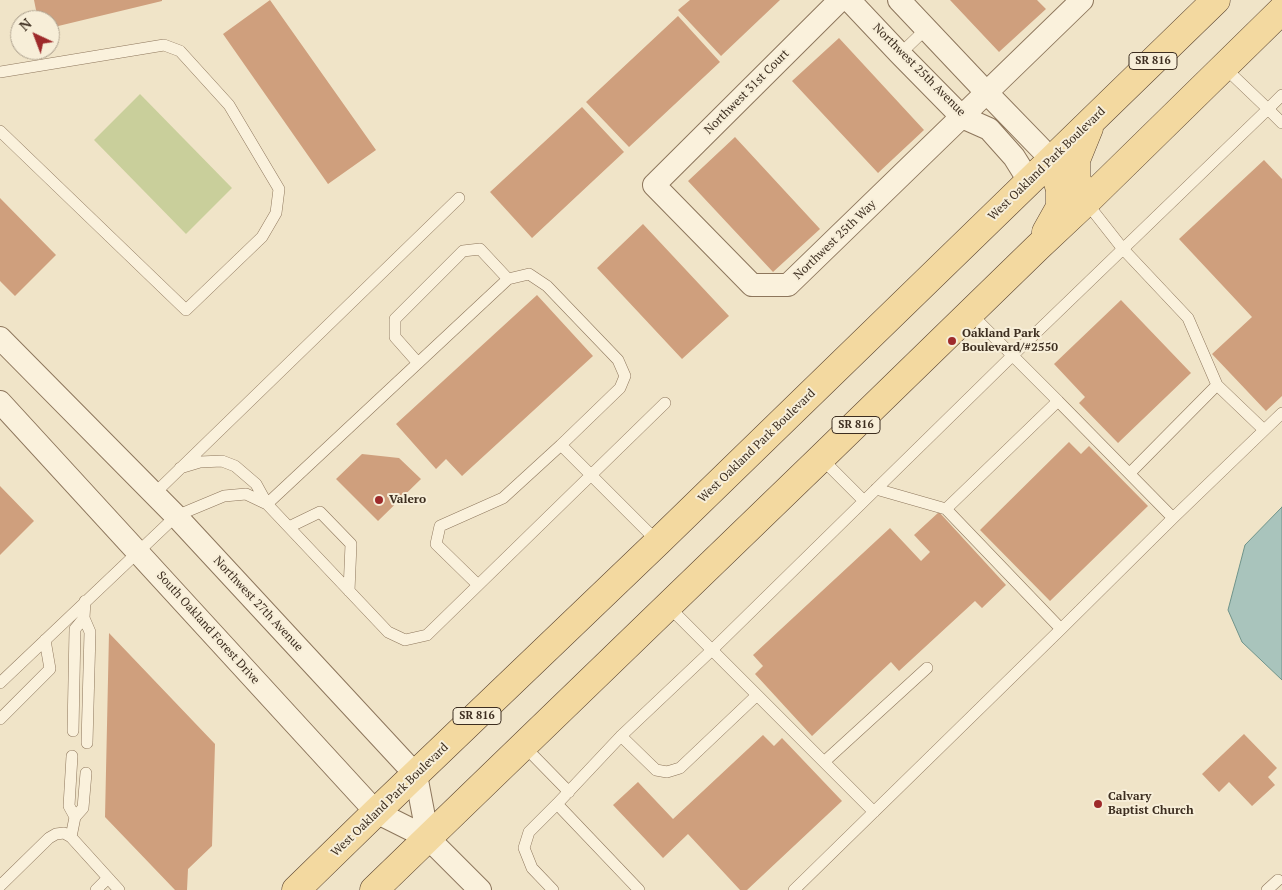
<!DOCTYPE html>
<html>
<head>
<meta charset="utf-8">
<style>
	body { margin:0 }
	#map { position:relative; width:1282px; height:890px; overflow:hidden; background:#f0e4c8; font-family:"PT Serif",serif }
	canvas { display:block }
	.north { position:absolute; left:10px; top:10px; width:50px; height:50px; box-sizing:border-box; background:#f7eed8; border:1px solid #ada18e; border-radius:50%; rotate:317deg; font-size:14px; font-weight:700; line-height:20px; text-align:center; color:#3d2e20 }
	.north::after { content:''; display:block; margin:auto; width:18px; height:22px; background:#9e2a2b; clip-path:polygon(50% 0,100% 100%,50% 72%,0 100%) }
</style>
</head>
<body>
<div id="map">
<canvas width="1282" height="890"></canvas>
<div class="north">N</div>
</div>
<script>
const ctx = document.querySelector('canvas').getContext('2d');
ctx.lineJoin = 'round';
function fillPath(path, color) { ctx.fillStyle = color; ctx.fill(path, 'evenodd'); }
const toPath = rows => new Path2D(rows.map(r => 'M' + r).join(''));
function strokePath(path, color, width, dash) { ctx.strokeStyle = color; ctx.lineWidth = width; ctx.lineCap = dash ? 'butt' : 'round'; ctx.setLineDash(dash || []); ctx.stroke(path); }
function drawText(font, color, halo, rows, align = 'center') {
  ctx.font = font + ' "PT Serif",serif'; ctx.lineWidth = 4; ctx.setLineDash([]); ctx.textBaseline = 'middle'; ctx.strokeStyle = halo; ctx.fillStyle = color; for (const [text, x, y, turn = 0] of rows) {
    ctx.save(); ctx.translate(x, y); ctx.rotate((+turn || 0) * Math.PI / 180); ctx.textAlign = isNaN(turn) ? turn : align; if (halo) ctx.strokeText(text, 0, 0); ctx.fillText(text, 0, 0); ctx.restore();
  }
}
fillPath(toPath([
	[140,94,232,188,186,234,94,140]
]), '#c9cf9b');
const water = toPath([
	[1282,507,1282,680,1242,642,1228,610,1245,545,1282,507]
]);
fillPath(water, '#a9c4bc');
strokePath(water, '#6f938a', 1);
fillPath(toPath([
	[34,0,162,0,162,1,50,28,50,20,38,20],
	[270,0,376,150,328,184,223,34],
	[690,0,780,0,721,56,678,10],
	[950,0,1037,0,1046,9,999,52],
	[678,16,720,62,629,147,586,102],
	[839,38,924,130,878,173,792,81],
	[582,107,624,152,532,238,490,192],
	[735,137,820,229,773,272,688,181],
	[1264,160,1282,179,1282,396,1266,411,1212,354,1252,317,1179,239],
	[0,198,56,255,15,296,0,281],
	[643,224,729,316,682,359,597,268],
	[537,295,593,356,462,476,446,459,436,469,396,424],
	[1121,300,1191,373,1118,443,1079,403,1085,397,1054,364],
	[1069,442,1081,454,1089,446,1148,506,1050,601,980,530],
	[362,454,399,458,421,479,378,521,336,479],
	[0,486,34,521,0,555],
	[939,512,1006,585,982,608,975,601,899,671,891,662,812,736,755,674,763,666,753,655,890,528,921,561,930,552,914,535],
	[109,633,215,744,212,846,188,869,187,890,175,890,105,817],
	[1244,734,1277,768,1268,777,1275,785,1252,806,1229,782,1219,792,1202,774],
	[763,735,774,746,782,738,842,801,747,890,740,890,688,834,663,858,613,805,638,782,673,819]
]), '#cf9f7d');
const lane = toPath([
	[900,54,927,28],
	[1224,67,1268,109,1282,95],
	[0,72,164,45,180,51,229,105,279,189,276,213,262,237,186,310,0,131],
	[1086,202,1123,249,1188,318,1217,385,1264,430],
	[418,363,395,337,395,319,463,251,480,249,508,279],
	[1058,401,1173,518],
	[821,458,864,501],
	[180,468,200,462,222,461,235,466,256,484,267,504,388,632,405,640,427,635,665,403],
	[1130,473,1217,385],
	[876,489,946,509,1058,401,970,313],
	[154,494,459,198],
	[267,504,508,279,529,274,547,286,618,360,625,376,620,388,561,445,658,542],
	[946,509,1061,629],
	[289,527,320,512,351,544,349,591],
	[478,585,436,544,440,526,503,498,561,445],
	[85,601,84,618,90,632,87,743],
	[668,606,824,762],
	[0,683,176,516,224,496,246,494,267,504],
	[0,719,50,669,45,640],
	[73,731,75,629,84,618],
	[621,736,656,770,667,772,680,768,756,696],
	[523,745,569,792],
	[72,756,69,806,75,817],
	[557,804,639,890],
	[874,812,824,762,927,668],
	[71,837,75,817,83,808,86,773],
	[0,886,49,838,56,834,64,833,71,837,119,890],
	[96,890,108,878],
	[553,890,532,868,524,848,529,832,557,804,621,736,712,650,1013,355,1268,109,1282,123],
	[794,890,1061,629,1173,518,1282,413],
	[1267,890,1278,880]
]);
const street = toPath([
	[840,0,654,185,752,285,788,285,1082,0],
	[849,0,900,54,962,117,989,129,1014,157,1029,181],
	[899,0,986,92,1052,160],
	[0,338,176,516,416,775,428,838,480,890],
	[0,402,376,812,428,838]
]);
const primary = toPath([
	[1086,202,1076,178,1076,160,1089,128],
	[1046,232,1060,207,1060,190,1052,160],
	[296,890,376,812,658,542,1216,0],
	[374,890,821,458,1038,247,1086,202,1282,10]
]);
strokePath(lane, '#8d765c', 12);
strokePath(street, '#8d765c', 24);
strokePath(primary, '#5b4430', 29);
strokePath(lane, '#faf1dc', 11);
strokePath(street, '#faf1dc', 22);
strokePath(primary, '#f3d9a0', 28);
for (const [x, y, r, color] of [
	[952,341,5,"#9e2a2b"],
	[379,500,5,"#9e2a2b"],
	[1098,804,5,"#9e2a2b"]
]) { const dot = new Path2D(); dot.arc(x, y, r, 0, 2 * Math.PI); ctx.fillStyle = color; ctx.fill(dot); strokePath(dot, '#f7eed8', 2); }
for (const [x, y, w] of [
	[1153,61,48],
	[856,425,48],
	[477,716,48]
]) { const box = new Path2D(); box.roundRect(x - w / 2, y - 8.5, w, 17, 4); ctx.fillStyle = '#f7eed8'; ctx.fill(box); strokePath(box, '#3d2e20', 1); }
drawText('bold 11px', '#3d2e20', null, [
	["SR 816",1153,61],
	["SR 816",856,425],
	["SR 816",477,716]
]);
drawText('12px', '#3d2e20', '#f7eed8', [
	["Northwest 25th Avenue",919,70,45],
	["Northwest 31st Court",747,92,-45],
	["West Oakland Park Boulevard",1047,164,-44],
	["Northwest 25th Way",835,240,-44],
	["West Oakland Park Boulevard",757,446,-44],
	["Northwest 27th Avenue",258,604,47],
	["South Oakland Forest Drive",208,628,48],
	["West Oakland Park Boulevard",390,800,-44]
]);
drawText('bold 12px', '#3d2e20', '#f7eed8', [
	["Oakland Park",962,334],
	["Boulevard/#2550",962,348],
	["Valero",389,500],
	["Calvary",1108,797],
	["Baptist Church",1108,811]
], 'left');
</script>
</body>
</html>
